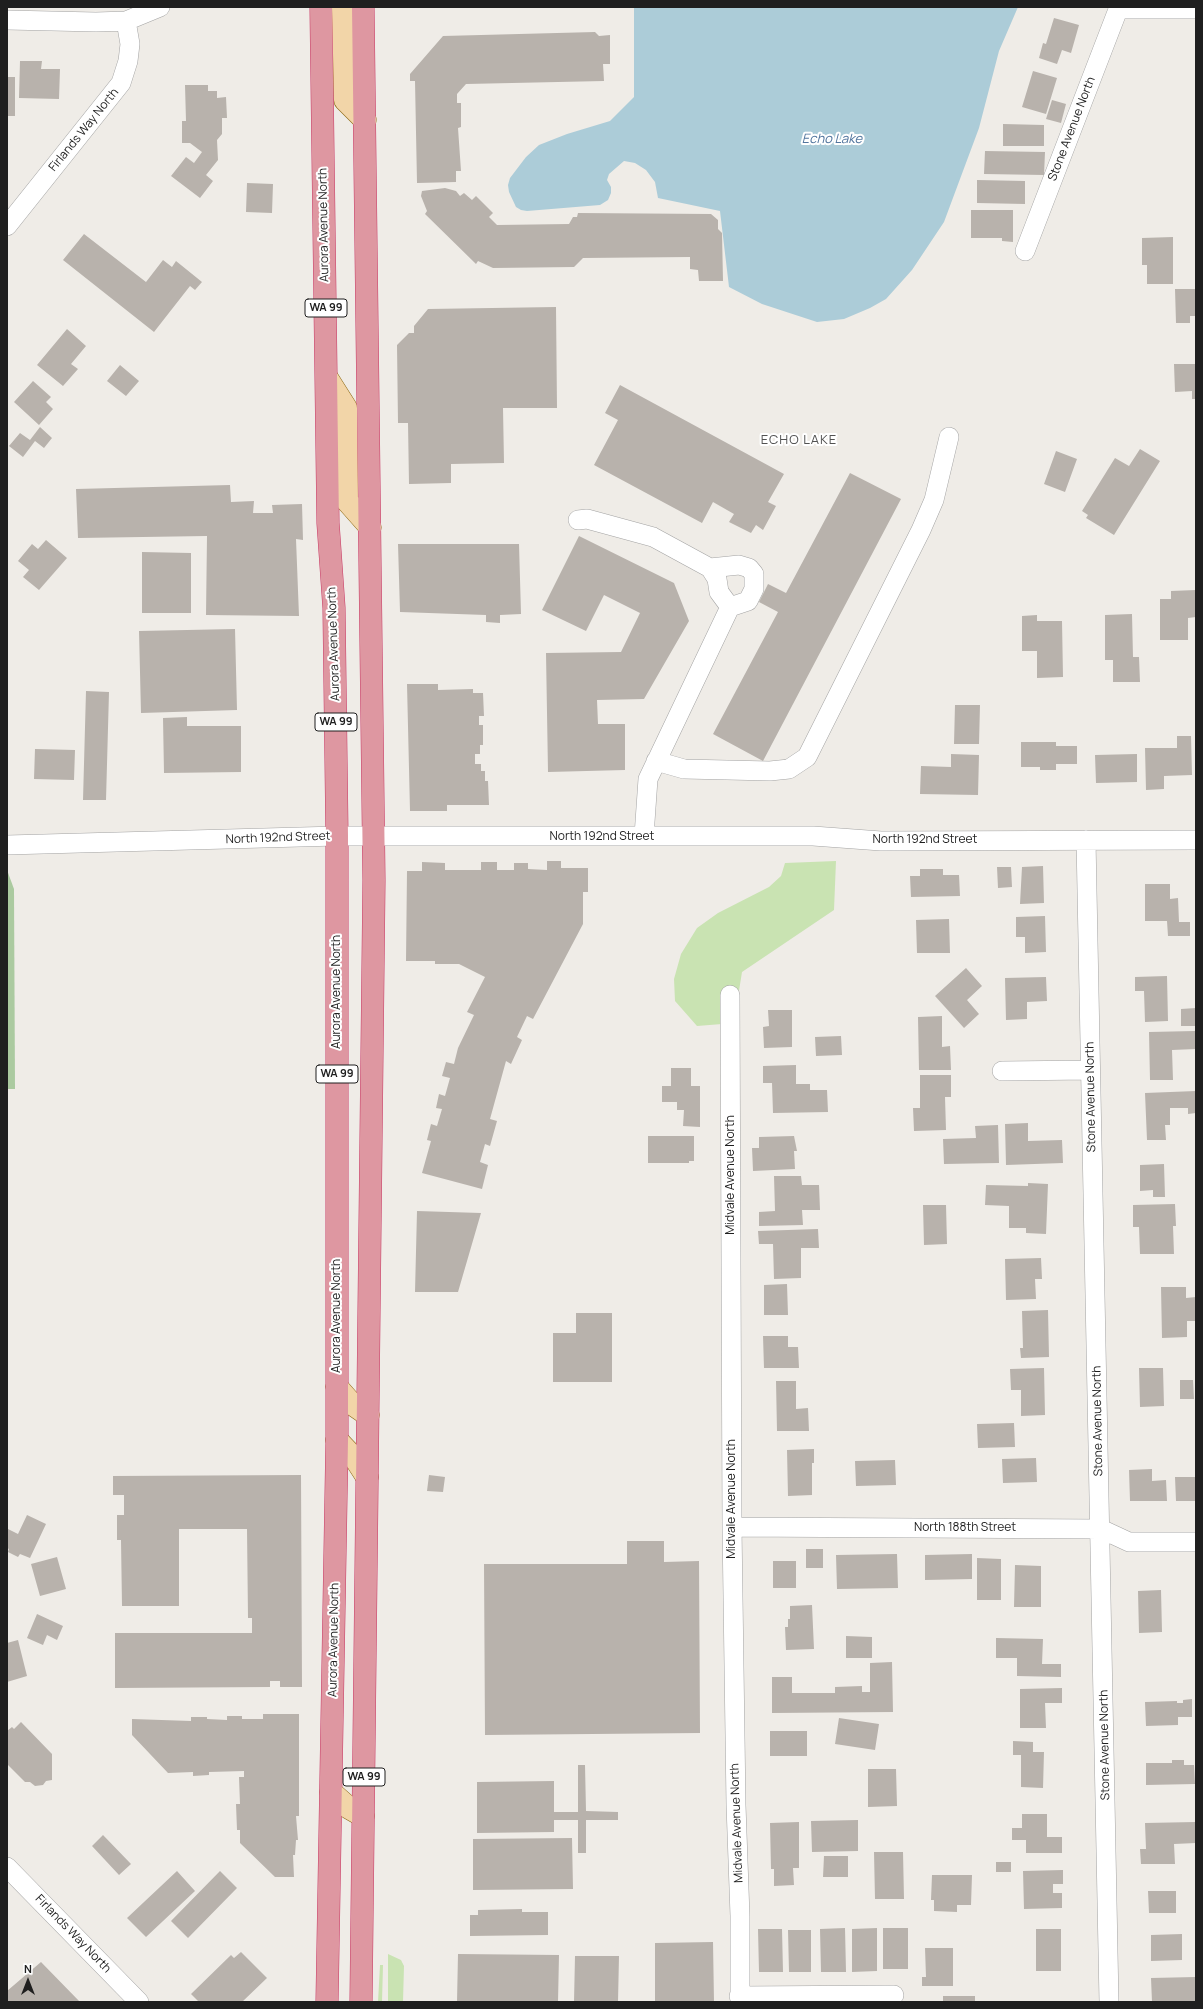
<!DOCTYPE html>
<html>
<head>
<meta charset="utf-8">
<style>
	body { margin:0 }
	#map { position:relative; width:1203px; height:2009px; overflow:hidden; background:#efece7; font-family:Manrope,sans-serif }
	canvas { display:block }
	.frame { position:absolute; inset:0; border:8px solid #1f1f1f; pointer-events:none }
	.north { position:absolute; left:8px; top:1961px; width:40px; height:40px; -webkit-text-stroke:3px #fff; paint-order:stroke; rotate:0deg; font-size:11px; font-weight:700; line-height:16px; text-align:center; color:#1f1f1f }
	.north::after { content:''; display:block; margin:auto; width:14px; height:18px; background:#1f1f1f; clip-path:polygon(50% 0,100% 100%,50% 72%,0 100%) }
</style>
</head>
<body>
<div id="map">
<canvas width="1203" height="2009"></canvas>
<div class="frame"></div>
<div class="north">N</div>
</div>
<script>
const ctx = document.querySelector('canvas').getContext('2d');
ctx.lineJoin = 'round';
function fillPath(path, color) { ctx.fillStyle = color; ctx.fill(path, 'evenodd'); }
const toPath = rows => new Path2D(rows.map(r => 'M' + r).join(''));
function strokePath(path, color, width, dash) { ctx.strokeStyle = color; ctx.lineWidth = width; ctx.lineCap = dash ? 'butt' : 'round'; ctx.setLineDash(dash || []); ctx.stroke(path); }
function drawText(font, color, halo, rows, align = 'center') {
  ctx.font = font + ' Manrope,sans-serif'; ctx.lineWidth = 4; ctx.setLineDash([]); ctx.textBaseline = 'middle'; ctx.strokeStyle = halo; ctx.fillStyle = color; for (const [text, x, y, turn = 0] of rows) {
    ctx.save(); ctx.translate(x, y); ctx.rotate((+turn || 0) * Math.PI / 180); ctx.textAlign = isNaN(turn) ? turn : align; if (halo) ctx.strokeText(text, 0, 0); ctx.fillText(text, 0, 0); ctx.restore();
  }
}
fillPath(toPath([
	[836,861,834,910,742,972,738,997,722,1024,697,1026,675,1001,674,979,681,954,697,928,718,913,769,887,781,876,785,863],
	[388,1954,401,1960,404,1966,403,2002,388,2002],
	[380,1965,383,1965,382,2002,378,2002]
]), '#c9e3b2');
fillPath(toPath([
	[7,870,14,889,15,1089,7,1089]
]), '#abcaa0');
fillPath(toPath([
	[634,7,1018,7,999,51,979,128,944,222,912,270,886,299,870,308,844,319,817,322,762,304,729,287,720,211,658,198,655,182,646,170,635,163,624,161,609,174,607,180,611,187,611,193,608,200,600,205,527,211,521,210,516,207,509,192,508,185,510,178,526,157,539,145,567,134,610,121,634,97]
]), '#acccd8');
fillPath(toPath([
	[1054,18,1079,25,1071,53,1062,50,1057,64,1039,58,1043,43,1046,44],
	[595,32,599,36,610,35,610,64,603,64,604,81,466,84,457,94,457,103,461,103,461,127,458,128,461,171,456,171,456,182,417,183,415,81,410,81,410,74,443,36],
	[20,61,42,61,41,69,60,69,59,99,19,98],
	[1033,71,1057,78,1046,114,1022,107],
	[7,77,15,77,15,116,7,116],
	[185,85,208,85,208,91,217,91,217,98,226,97,227,118,222,118,222,134,217,140,218,160,206,175,213,181,200,198,171,176,186,157,194,163,202,152,190,143,182,143,182,121,186,121],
	[1052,100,1066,104,1061,123,1046,119],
	[1003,124,1044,125,1044,146,1003,146],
	[985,151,1045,152,1044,175,984,174],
	[977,180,1025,181,1025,204,977,203],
	[247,183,273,184,272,213,246,212],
	[445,188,456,191,460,196,464,193,472,200,476,196,493,213,489,217,497,225,569,224,573,217,577,217,578,213,711,214,718,220,718,229,722,233,723,281,699,281,698,270,690,269,690,257,583,258,574,267,493,268,478,261,476,264,425,214,427,211,421,196,422,191],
	[971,210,1013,210,1013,242,1002,241,1002,238,971,238],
	[84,234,146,282,163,260,172,267,176,261,202,282,195,290,190,286,154,332,63,260],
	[1173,237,1173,284,1147,284,1147,265,1142,265,1142,238],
	[1175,289,1196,289,1196,316,1190,316,1190,323,1176,323],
	[556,307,557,408,503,408,504,463,451,464,451,483,409,484,408,423,398,423,397,345,409,333,414,333,414,326,428,309],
	[67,329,86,346,71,364,78,369,63,386,37,365],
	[1174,364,1196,364,1196,399,1192,399,1192,391,1175,392],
	[120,365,139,381,126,396,107,381],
	[33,381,51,397,46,402,53,409,39,425,14,402],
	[620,385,784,474,768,502,776,506,763,530,756,525,751,533,729,522,734,514,713,502,702,523,594,465,618,420,605,413],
	[40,427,52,438,44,448,35,441,23,457,9,446,20,433,30,440],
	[1140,449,1160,461,1114,535,1086,518,1088,515,1082,511,1115,458,1129,466],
	[1056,451,1077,459,1065,492,1044,484],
	[850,473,901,499,763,761,713,734,778,612,759,602,768,584,786,593],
	[230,485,231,502,254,501,253,513,273,513,272,505,302,504,303,540,296,539,299,616,206,615,207,536,78,538,76,489],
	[579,536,674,583,689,621,644,699,597,700,598,724,625,724,625,770,548,772,546,653,621,652,640,613,604,595,586,631,542,610],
	[46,540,67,558,39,590,23,577,29,570,18,561,32,544,38,549],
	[398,544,519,544,521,614,500,615,500,623,486,622,486,615,400,612],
	[142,552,191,553,191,613,142,613],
	[1196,590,1196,617,1188,618,1188,640,1160,640,1160,599,1171,599,1171,591],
	[1132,614,1133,657,1139,657,1140,682,1113,682,1113,660,1105,660,1105,615],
	[1037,615,1037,621,1062,621,1063,677,1037,678,1037,651,1022,651,1022,616],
	[235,629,237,710,141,713,139,631],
	[407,684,438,684,438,690,473,689,473,693,483,693,484,716,479,716,479,725,483,725,483,745,480,745,480,754,475,754,475,764,481,764,481,771,485,771,485,781,488,781,489,805,447,805,447,811,410,811],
	[86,691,109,692,106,800,83,800],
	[955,705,980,705,979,744,954,744],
	[187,717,187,726,241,726,241,772,164,773,163,718],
	[1177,736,1191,736,1192,775,1164,776,1164,789,1146,790,1145,748,1177,748],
	[1021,742,1056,742,1056,746,1077,746,1077,764,1056,764,1056,770,1040,770,1040,767,1021,767],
	[35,749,75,750,74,780,34,779],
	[951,754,979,755,978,795,920,794,921,766,951,767],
	[1137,754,1137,782,1096,783,1095,755],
	[547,861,561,861,561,868,588,868,588,892,583,892,583,924,533,1019,527,1016,517,1037,522,1040,511,1064,506,1061,490,1119,497,1121,490,1146,485,1144,480,1162,488,1165,482,1189,422,1173,431,1141,427,1140,431,1124,437,1126,442,1109,436,1108,439,1094,445,1096,450,1078,442,1076,446,1062,454,1064,458,1048,474,1015,467,1012,485,977,459,964,435,964,435,961,406,961,407,871,422,871,422,862,445,863,445,870,481,870,481,862,497,862,497,870,514,870,514,863,528,863,528,869,547,870],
	[1043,866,1044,903,1020,904,1022,867],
	[997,867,1011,867,1012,887,998,888],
	[920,869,943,869,943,875,959,875,960,896,911,897,910,876,920,876],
	[1145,884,1170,884,1170,899,1178,898,1179,922,1190,922,1190,936,1168,936,1167,921,1145,921],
	[1045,916,1046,952,1025,953,1025,937,1016,937,1016,917],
	[949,919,950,953,917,953,916,920],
	[966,968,982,986,967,1000,979,1014,964,1028,935,996],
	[1167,976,1168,1021,1145,1022,1144,991,1135,991,1135,977],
	[1046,977,1047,1001,1027,1002,1027,1019,1006,1020,1005,978],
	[1196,1008,1196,1026,1181,1026,1181,1009],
	[768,1010,792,1010,792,1047,764,1048,763,1027,769,1026],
	[942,1016,942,1047,950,1046,951,1070,919,1070,918,1017],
	[1195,1031,1196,1049,1172,1050,1173,1080,1150,1080,1149,1032],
	[841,1036,842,1055,816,1056,815,1037],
	[796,1065,796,1084,810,1084,810,1090,827,1090,828,1112,773,1113,772,1083,763,1083,763,1066],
	[671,1068,691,1068,691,1086,700,1086,700,1127,683,1126,684,1110,677,1110,677,1102,662,1102,662,1086,671,1086],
	[920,1075,951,1075,951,1097,945,1097,946,1130,914,1131,913,1108,920,1108],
	[1196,1091,1196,1113,1188,1114,1188,1108,1170,1108,1170,1125,1165,1125,1166,1140,1147,1140,1145,1093],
	[1028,1123,1028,1141,1062,1140,1063,1163,1006,1165,1005,1124],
	[998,1125,999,1163,944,1164,943,1139,976,1138,975,1126],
	[648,1136,694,1136,694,1161,689,1161,689,1163,648,1163],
	[794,1136,797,1151,794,1151,795,1169,753,1171,752,1148,759,1148,759,1137],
	[1164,1164,1165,1197,1153,1197,1153,1190,1140,1191,1140,1165],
	[774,1176,801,1176,802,1185,819,1185,820,1210,802,1210,803,1225,759,1226,759,1212,775,1211],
	[1028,1183,1048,1184,1046,1234,1026,1233,1026,1228,1009,1228,1009,1206,985,1205,986,1185,1028,1186],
	[1175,1204,1176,1226,1173,1226,1174,1254,1140,1254,1139,1227,1133,1227,1133,1205],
	[923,1205,946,1205,947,1244,924,1245],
	[417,1211,481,1213,458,1292,415,1292],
	[818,1229,819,1248,801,1248,801,1278,774,1279,773,1244,759,1244,758,1231],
	[1041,1258,1042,1279,1035,1279,1036,1299,1006,1300,1005,1259],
	[787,1284,788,1315,764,1315,764,1285],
	[1161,1287,1186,1287,1186,1298,1196,1297,1196,1321,1187,1321,1187,1337,1162,1338],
	[1048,1310,1049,1357,1021,1358,1020,1348,1023,1348,1022,1311],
	[576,1313,612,1313,612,1382,553,1382,553,1333,576,1333],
	[763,1336,788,1336,788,1347,798,1347,799,1368,764,1368],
	[1044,1368,1045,1415,1021,1416,1021,1390,1011,1390,1010,1369],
	[1139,1368,1163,1368,1164,1406,1140,1407],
	[1180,1380,1193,1380,1194,1399,1180,1399],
	[776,1381,796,1381,796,1409,808,1408,809,1431,777,1431],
	[1014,1423,1015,1447,978,1448,977,1424],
	[814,1449,814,1463,812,1463,812,1495,788,1496,787,1450],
	[1036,1458,1037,1482,1003,1483,1002,1459],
	[895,1460,896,1485,856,1486,855,1461],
	[1152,1469,1152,1481,1166,1480,1167,1501,1130,1501,1129,1470],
	[301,1475,302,1687,280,1687,280,1681,270,1681,270,1687,115,1688,115,1633,252,1633,252,1618,248,1618,247,1529,179,1529,179,1606,122,1606,121,1540,117,1540,117,1515,124,1515,124,1495,113,1495,113,1476],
	[429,1475,445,1477,443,1492,427,1491],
	[1175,1477,1196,1477,1196,1501,1176,1501],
	[27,1515,46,1524,30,1558,20,1554,18,1557,8,1552,9,1549,7,1548,8,1529,18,1534],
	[627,1541,664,1541,664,1562,699,1561,700,1733,485,1735,484,1564,627,1564],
	[806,1549,823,1549,823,1568,806,1568],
	[897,1554,898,1588,837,1589,836,1555],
	[972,1554,972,1579,925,1580,925,1555],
	[57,1557,66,1589,40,1596,31,1564],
	[977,1558,1001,1559,1001,1600,977,1600],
	[773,1561,796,1561,796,1588,773,1588],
	[1015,1565,1041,1566,1041,1607,1014,1607],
	[1161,1590,1162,1632,1139,1633,1138,1591],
	[812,1605,814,1649,786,1650,785,1627,788,1627,788,1619,790,1619,790,1606],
	[37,1614,63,1626,57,1640,47,1635,43,1645,27,1638],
	[846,1636,872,1637,872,1658,846,1658],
	[996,1638,1043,1639,1042,1664,1061,1664,1061,1677,1017,1676,1017,1658,996,1658],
	[18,1640,27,1676,7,1682,7,1643],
	[892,1662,893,1712,772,1713,772,1677,792,1677,792,1693,835,1693,835,1687,862,1686,862,1692,870,1692,870,1663],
	[1062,1688,1062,1703,1045,1703,1046,1728,1020,1728,1020,1689],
	[1192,1699,1192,1717,1178,1717,1178,1725,1146,1726,1145,1702,1177,1701,1177,1703,1183,1703,1183,1700],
	[263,1714,299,1714,299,1816,296,1816,298,1840,296,1840,295,1855,293,1855,294,1877,275,1877,240,1843,240,1830,237,1830,236,1804,240,1804,239,1777,244,1777,244,1771,209,1772,209,1775,193,1776,193,1772,168,1773,132,1735,132,1719,191,1721,191,1717,207,1717,207,1719,227,1720,227,1716,242,1716,242,1719,263,1719],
	[839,1718,879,1724,875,1750,835,1744],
	[21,1722,52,1754,52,1780,46,1781,43,1785,35,1786,30,1782,25,1782,7,1764,7,1731,12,1727,14,1729],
	[770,1731,807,1731,807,1756,770,1756],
	[1013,1741,1033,1742,1033,1752,1044,1752,1043,1788,1021,1787,1021,1755,1013,1755],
	[1172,1760,1184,1760,1184,1765,1194,1765,1195,1784,1146,1785,1146,1763,1172,1763],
	[578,1765,585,1765,586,1811,618,1812,618,1820,586,1820,586,1853,578,1853,578,1820,554,1820,554,1832,477,1833,477,1782,554,1781,554,1812,578,1812],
	[868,1769,896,1769,897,1806,868,1807],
	[1022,1814,1047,1814,1047,1837,1062,1837,1062,1853,1026,1853,1026,1840,1012,1840,1012,1828,1022,1828],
	[858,1820,858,1851,812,1852,811,1821],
	[799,1822,799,1868,793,1868,794,1885,774,1886,774,1869,771,1869,770,1823],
	[1196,1822,1196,1843,1174,1844,1175,1864,1141,1864,1140,1849,1146,1849,1145,1823],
	[103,1835,131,1864,119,1875,92,1846],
	[572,1838,573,1889,473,1890,473,1839],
	[874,1852,903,1852,904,1899,875,1899],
	[824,1856,848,1856,848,1877,823,1877],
	[996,1862,1011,1862,1011,1872,996,1872],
	[1063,1870,1063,1884,1053,1884,1053,1893,1062,1893,1062,1908,1024,1909,1023,1871],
	[177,1871,195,1891,146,1937,127,1918],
	[220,1871,237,1888,188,1938,171,1921],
	[932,1875,972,1875,971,1905,957,1905,957,1912,934,1911,934,1900,931,1900],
	[1148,1891,1176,1891,1176,1913,1149,1913],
	[522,1909,522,1912,548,1912,548,1935,470,1936,470,1915,478,1915,478,1910],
	[845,1928,846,1972,821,1972,820,1929],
	[877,1928,877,1971,852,1972,852,1929],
	[883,1928,908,1928,908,1969,883,1969],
	[758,1929,782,1929,783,1972,759,1972],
	[1036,1929,1061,1929,1061,1971,1036,1971],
	[788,1930,811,1930,811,1972,789,1972],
	[1182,1934,1182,1960,1151,1961,1151,1935],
	[713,1942,714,2002,655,2002,655,1943],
	[925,1948,953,1948,953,1986,922,1986,922,1977,926,1977],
	[241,1952,267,1978,242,2002,199,2002,191,1994,231,1955,234,1958],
	[458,1954,559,1955,558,2002,457,2002],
	[575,1956,619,1956,618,2002,574,2002],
	[41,1962,80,2002,7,2002,7,1991],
	[1196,1977,1196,2002,1152,2002,1151,1978],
	[943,1996,975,1996,975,2002,943,2002]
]), '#b8b2ac');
const minor = toPath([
	[1118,9,1196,9],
	[7,20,96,22,126,21,160,7],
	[7,226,121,83,128,61,130,44,126,21],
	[1025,251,1119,7],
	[578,520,587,519,653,537,710,568,717,579,719,592,730,607],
	[656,761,684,769,770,771,789,769,807,757,921,530,934,500,949,437],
	[644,836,648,779,730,607,748,601,754,589,754,574,749,568,739,565,710,568],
	[1086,840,1109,2002],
	[7,845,337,836,813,836,881,841,1196,840],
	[730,995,732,1527,736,1805,740,1916,740,2002],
	[1002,1071,1090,1070],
	[732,1527,1101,1529,1129,1542,1196,1542],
	[7,1867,139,2002],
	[739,1996,894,1995]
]);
const major = toPath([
	[343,7,345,100,365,120],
	[327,378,346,408,347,501,370,527],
	[337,1387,352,1404,368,1415],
	[337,1440,356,1460,367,1477],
	[331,1792,349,1808,363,1816]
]);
const highway = toPath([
	[321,7,328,523,334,608,337,836,337,1440,327,2002],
	[361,2002,374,880,363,7]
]);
strokePath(minor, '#a3a3a3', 20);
strokePath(major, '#8a6610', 23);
strokePath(highway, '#c83864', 23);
strokePath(minor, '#fff', 19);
strokePath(major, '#f2d5a8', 22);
strokePath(highway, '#de97a1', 22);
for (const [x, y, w] of [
	[326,308,42],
	[336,722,42],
	[337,1074,42],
	[364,1777,42]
]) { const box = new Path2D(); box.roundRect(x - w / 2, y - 9, w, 18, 3); ctx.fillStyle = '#fff'; ctx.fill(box); strokePath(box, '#1f1f1f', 1); }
drawText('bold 11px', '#1f1f1f', null, [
	["WA 99",326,308],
	["WA 99",336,722],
	["WA 99",337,1074],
	["WA 99",364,1777]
]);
drawText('12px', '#1f1f1f', '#fff', [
	["Stone Avenue North",1072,129,-69],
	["Firlands Way North",84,130,-51],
	["Aurora Avenue North",324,225,-91],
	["Aurora Avenue North",334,644,-92],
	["North 192nd Street",602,837],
	["North 192nd Street",278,838,-2],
	["North 192nd Street",925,840],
	["Aurora Avenue North",337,992,-90],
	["Stone Avenue North",1091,1097,-91],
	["Midvale Avenue North",731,1175,-90],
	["Aurora Avenue North",337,1316,-90],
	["Stone Avenue North",1098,1421,-91],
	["Midvale Avenue North",732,1499,-90],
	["North 188th Street",965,1528],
	["Aurora Avenue North",334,1640,-89],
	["Stone Avenue North",1105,1745,-91],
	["Midvale Avenue North",737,1823,-92],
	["Firlands Way North",73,1934,46]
]);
drawText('italic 13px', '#52759e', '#fff', [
	["Echo Lake",832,139]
]);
ctx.letterSpacing = '1px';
drawText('13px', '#525252', '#fff', [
	["ECHO LAKE",799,440]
]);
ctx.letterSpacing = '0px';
</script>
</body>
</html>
